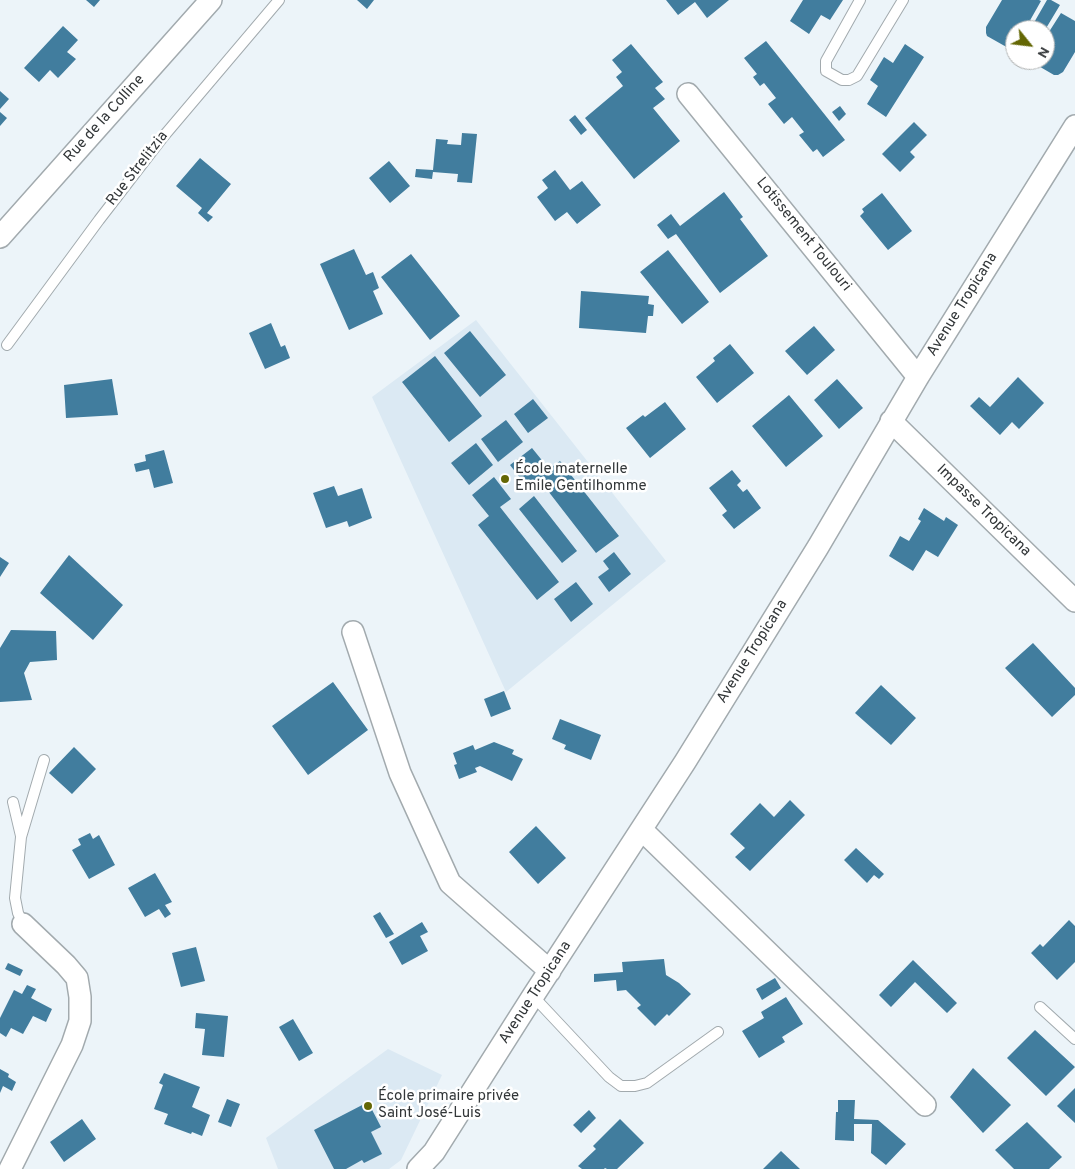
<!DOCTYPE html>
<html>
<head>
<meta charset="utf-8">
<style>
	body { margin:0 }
	#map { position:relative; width:1075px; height:1169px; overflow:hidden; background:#ecf4f9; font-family:Overpass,sans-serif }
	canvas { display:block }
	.north { position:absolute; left:1005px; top:20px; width:50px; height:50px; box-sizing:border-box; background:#fff; border:1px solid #adafaf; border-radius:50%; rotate:119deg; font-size:14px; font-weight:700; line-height:20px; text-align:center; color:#323638 }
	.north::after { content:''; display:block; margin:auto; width:18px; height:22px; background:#646704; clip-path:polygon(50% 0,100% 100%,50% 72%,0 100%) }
</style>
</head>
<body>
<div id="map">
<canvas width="1075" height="1169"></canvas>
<div class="north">N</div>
</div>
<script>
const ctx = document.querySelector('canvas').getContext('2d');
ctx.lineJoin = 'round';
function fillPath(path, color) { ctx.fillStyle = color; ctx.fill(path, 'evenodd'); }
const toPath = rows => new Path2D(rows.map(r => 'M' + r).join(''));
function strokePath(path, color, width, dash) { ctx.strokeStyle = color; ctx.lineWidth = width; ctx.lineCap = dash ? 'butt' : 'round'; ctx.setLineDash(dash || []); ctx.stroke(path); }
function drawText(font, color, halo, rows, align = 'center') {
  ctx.font = font + ' Overpass,sans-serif'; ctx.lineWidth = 5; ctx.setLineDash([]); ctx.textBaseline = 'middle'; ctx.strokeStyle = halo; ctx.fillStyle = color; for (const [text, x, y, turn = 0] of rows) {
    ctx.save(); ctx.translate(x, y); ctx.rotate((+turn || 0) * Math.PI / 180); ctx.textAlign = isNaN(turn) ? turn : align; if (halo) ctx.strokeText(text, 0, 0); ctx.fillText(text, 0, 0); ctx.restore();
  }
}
fillPath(toPath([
	[476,320,666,561,506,692,372,397],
	[388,1049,442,1075,401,1160,389,1169,278,1169,266,1138]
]), '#dbe9f3');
fillPath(toPath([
	[86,0,100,0,94,7],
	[357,0,374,0,367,9],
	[666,0,729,0,707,18,695,2,678,15],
	[803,0,843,0,830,20,821,15,809,34,790,21],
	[1002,0,1039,0,1041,1,1028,24,1032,26,1047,0,1051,0,1060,5,1045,30,1015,30,1015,44,1013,43,1010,49,987,36,986,33,986,27],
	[1061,13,1075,21,1075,52,1063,72,1058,75,1054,75,1030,61,1031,60,1045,60,1045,34,1047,35],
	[63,26,78,40,67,52,76,59,58,78,50,70,39,82,24,68],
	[766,41,845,140,823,157,817,149,813,152,799,135,804,132,792,117,784,124,768,104,776,98,764,83,760,86,753,77,757,74,744,58],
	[631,44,663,82,655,88,665,99,653,108,680,141,634,179,585,118,623,86,616,77,622,72,612,60],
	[905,44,924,57,886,117,867,104,878,86,870,80,884,57,893,63],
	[0,91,9,99,0,109],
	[840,106,846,114,839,121,832,112],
	[0,112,7,118,0,126],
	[575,115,587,130,581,135,569,120],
	[914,122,927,135,910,152,915,157,900,172,882,154],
	[462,133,477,134,472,183,457,182,458,174,433,172,432,179,415,177,416,169,433,170,436,139,448,140,447,144,461,145],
	[200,158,231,184,207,213,213,217,208,222,198,213,202,208,176,186],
	[389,161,410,186,390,203,369,178],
	[555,170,570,190,582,181,601,205,577,224,567,212,555,221,537,197,548,188,542,180],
	[724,192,743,217,740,219,768,256,720,293,676,234,668,239,657,225,671,214,680,226],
	[882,193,912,231,888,250,860,216,864,212,862,209],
	[354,249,366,275,373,272,379,288,373,291,383,314,349,330,320,264],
	[668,250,709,302,682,324,640,272],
	[411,254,460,316,430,340,381,277],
	[581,291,649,296,648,304,654,305,653,316,648,316,646,333,579,328],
	[271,323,281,347,285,345,290,358,265,369,249,333],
	[814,326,835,350,807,375,785,351],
	[470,331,506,375,480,397,444,353],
	[730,344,754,373,717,403,696,377,715,361,713,358],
	[435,356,482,416,449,442,402,382],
	[1018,377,1044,403,1019,429,1012,422,1000,435,970,406,979,397,990,407],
	[112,379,118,415,66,418,64,385],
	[837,379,863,408,839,429,814,400],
	[789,395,823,436,786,467,752,426],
	[533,399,548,418,528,433,514,414],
	[665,402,686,429,650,458,626,428,643,415,645,417],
	[506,420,523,442,498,462,481,439],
	[476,443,493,465,469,485,451,463],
	[532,448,549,469,560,461,619,536,596,553,538,478,527,487,510,465],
	[164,450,173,483,154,488,149,469,136,472,134,464,146,461,145,455],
	[732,470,741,481,737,485,743,492,747,489,761,508,734,529,722,515,727,511,709,488],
	[494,477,511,499,500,507,559,582,537,600,478,525,489,516,472,495],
	[334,486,338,496,362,488,372,518,349,527,347,521,326,528,313,493],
	[534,496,577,551,562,563,519,509],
	[924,508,944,521,946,517,958,525,938,557,926,550,913,571,889,556,900,536,909,541,921,521,918,519],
	[614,552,631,574,609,592,598,577,609,569,603,561],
	[69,555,123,605,93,640,40,593],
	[0,557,9,563,0,577],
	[576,582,593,604,571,622,554,599],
	[11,630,56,631,57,660,30,662,24,673,32,700,0,702,0,648],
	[1033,643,1075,688,1075,695,1052,717,1005,668],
	[333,682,368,730,308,775,272,726],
	[881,685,916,718,891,745,855,713],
	[504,691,511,709,491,717,484,699],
	[560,719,601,735,591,760,564,749,566,745,552,739],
	[494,742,514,750,512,754,523,759,512,781,480,766,475,768,477,772,459,779,454,765,457,764,453,753,473,745,475,750],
	[74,747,96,769,72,794,49,773],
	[790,800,805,815,750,871,735,857,745,848,730,834,760,803,774,817],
	[536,826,566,858,538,884,509,852],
	[90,833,93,839,99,835,115,865,89,879,72,850,81,845,78,839],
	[856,848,884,874,879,879,874,875,867,883,844,860],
	[155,873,172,902,165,905,171,914,165,918,159,909,145,917,128,888],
	[380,912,394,934,386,938,373,916],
	[1069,920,1075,926,1075,962,1057,980,1031,953,1040,944,1043,947],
	[422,922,428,932,420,936,428,951,402,965,389,942],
	[196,947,205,981,181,987,172,953],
	[664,959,666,975,679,983,691,994,669,1016,667,1014,655,1026,637,1008,641,1005,626,990,617,991,616,980,594,982,594,974,623,972,622,962],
	[913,960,957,1003,947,1013,915,982,891,1007,879,995],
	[8,963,23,970,20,976,5,969],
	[775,978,781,988,762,1000,756,989],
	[27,985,36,989,31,998,52,1009,46,1022,33,1016,23,1034,11,1028,6,1037,0,1033,0,1018,14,990,22,994],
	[786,997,803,1024,782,1037,785,1042,759,1058,742,1031,764,1018,761,1012],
	[196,1013,228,1016,224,1057,202,1055,205,1029,195,1028],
	[293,1019,313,1053,299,1061,279,1027],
	[1035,1030,1075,1067,1046,1096,1007,1058],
	[973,1068,1011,1105,983,1133,950,1097],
	[0,1069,9,1074,8,1077,16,1082,12,1091,3,1086,0,1093],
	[164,1073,200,1087,192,1107,210,1115,202,1136,192,1132,191,1134,164,1124,168,1114,154,1109,163,1085,159,1083],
	[1075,1088,1075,1123,1057,1106],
	[227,1099,240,1104,231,1127,218,1122],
	[838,1100,855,1100,854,1119,878,1120,906,1144,886,1165,871,1153,872,1124,854,1124,854,1141,835,1140,836,1112,838,1112],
	[368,1102,381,1127,371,1132,382,1154,364,1163,362,1160,346,1169,334,1169,314,1130],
	[589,1110,596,1118,581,1133,573,1125],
	[82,1119,96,1139,64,1162,50,1142],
	[620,1119,644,1143,617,1169,607,1169,605,1168,604,1169,582,1169,578,1166,596,1149,593,1146],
	[1027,1122,1062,1157,1049,1169,1014,1169,995,1150],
	[781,1151,800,1169,763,1169]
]), '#417d9e');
const lane = toPath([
	[860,0,826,61,826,71,842,80,849,80,857,76,903,0],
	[7,345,99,220,163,137,279,0],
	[13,802,21,836],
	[23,924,18,913,15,898,21,837,44,760],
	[533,996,609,1077,621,1086,635,1086,647,1083,718,1032],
	[1040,1007,1075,1039]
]);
const street = toPath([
	[688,94,918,377],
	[0,237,211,0],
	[891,421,1075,601],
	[353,632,400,773,450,883,550,971],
	[642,830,925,1105],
	[10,1169,72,1045,80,1021,80,997,77,978,66,965,23,924],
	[418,1169,434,1152,533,996,685,762,818,547,918,377,1075,126]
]);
strokePath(lane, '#a2aaae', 12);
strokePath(street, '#a2aaae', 24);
strokePath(lane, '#fff', 10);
strokePath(street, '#fff', 21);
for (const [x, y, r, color] of [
	[505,479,5,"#646704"],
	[368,1106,5,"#646704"]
]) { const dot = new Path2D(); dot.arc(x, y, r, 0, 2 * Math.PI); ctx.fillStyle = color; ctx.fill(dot); strokePath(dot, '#fff', 2); }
drawText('15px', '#323638', '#fff', [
	["Rue de la Colline",105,119,-48],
	["Rue Strelitzia",138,169,-52],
	["Lotissement Toulouri",803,235,51],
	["Avenue Tropicana",963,305,-58],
	["Impasse Tropicana",983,511,44],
	["Avenue Tropicana",753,652,-58],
	["Avenue Tropicana",536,993,-57]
]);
drawText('15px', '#323638', '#fff', [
	["École maternelle",515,470],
	["Emile Gentilhomme",515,487],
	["École primaire privée",378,1097],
	["Saint José-Luis",378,1114]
], 'left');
</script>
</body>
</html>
